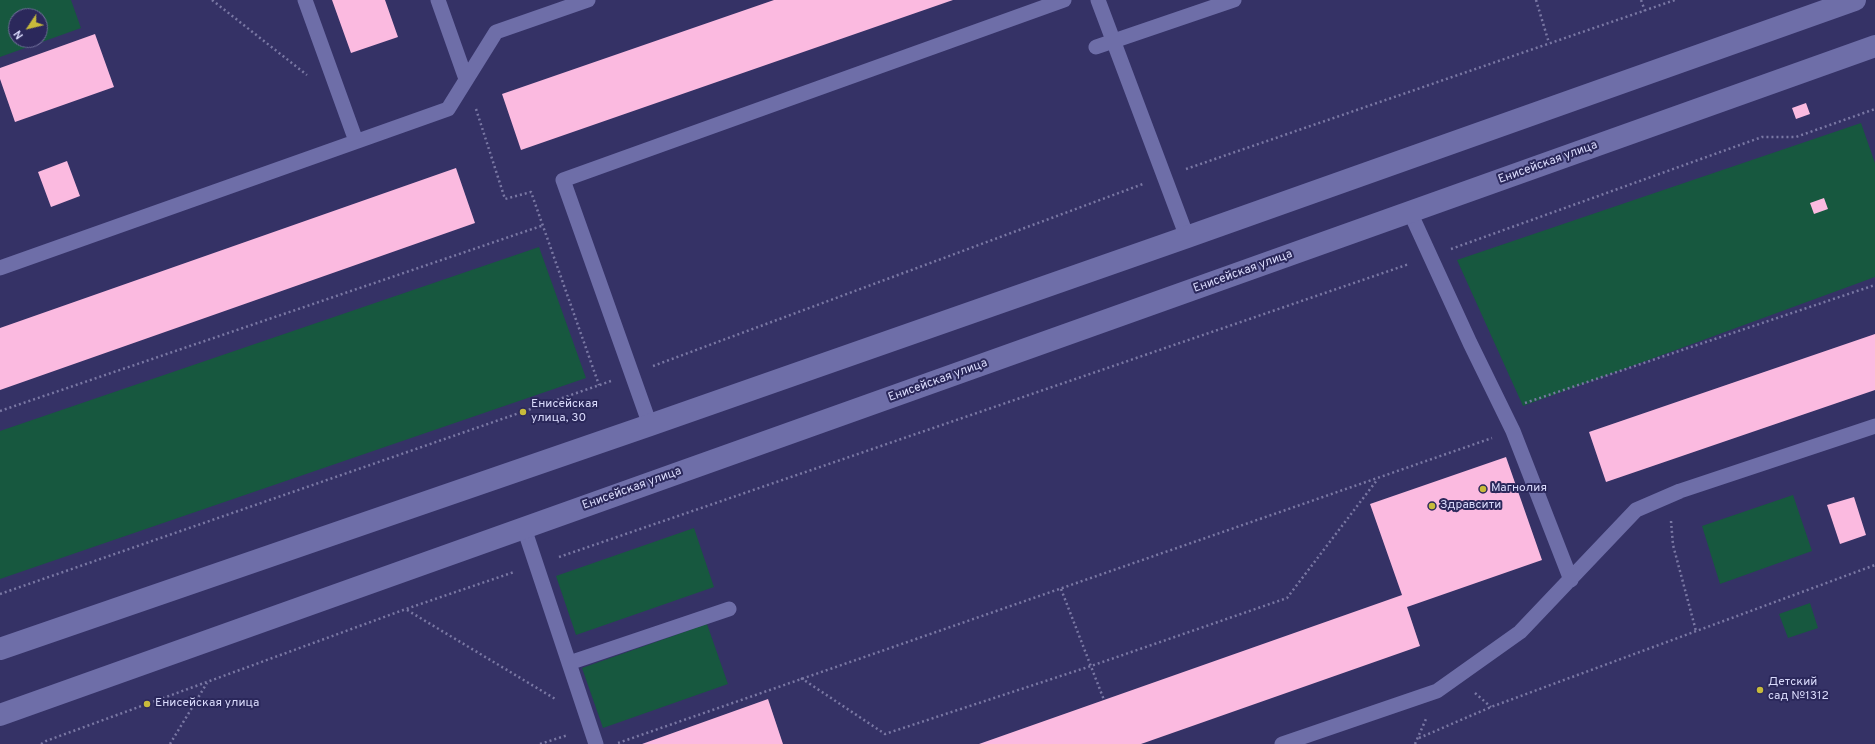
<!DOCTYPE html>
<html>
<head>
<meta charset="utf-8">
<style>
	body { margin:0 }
	#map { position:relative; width:1875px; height:744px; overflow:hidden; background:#353266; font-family:Overpass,sans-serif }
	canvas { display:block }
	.north { position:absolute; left:8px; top:8px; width:40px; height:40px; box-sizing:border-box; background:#2b285b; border:1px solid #716f9b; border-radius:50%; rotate:235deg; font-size:11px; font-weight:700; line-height:16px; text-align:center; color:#d9dafb }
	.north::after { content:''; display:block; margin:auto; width:14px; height:18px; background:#c8bb3b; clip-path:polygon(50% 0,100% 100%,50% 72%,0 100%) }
</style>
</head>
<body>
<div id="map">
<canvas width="1875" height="744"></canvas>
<div class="north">N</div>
</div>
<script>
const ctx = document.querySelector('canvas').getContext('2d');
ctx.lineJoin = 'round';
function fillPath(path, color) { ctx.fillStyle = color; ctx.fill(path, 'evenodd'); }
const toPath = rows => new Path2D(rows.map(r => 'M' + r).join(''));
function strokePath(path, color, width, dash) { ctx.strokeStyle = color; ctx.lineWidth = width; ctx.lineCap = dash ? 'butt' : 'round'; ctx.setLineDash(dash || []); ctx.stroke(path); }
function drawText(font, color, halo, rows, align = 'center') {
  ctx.font = font + ' Overpass,sans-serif'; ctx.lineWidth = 4; ctx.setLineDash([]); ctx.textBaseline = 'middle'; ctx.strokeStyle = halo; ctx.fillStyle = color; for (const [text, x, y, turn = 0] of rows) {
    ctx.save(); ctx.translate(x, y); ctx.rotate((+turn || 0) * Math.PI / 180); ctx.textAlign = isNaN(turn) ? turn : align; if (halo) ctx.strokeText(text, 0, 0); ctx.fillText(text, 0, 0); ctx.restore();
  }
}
fillPath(toPath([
	[0,0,71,0,81,28,0,57],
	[16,16,40,16,40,40,16,40],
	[1861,123,1875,163,1875,277,1523,406,1457,260],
	[539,247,586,378,0,579,0,431],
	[1793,495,1812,551,1720,584,1702,526],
	[694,528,714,587,576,635,556,576],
	[1810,603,1818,628,1788,638,1779,614],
	[707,624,728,684,603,728,582,668]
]), '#17583f');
fillPath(toPath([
	[332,0,385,0,398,37,351,53],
	[774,0,953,0,521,150,502,94],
	[95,34,114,87,15,122,0,79,0,68],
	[1806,103,1810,114,1796,119,1792,108],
	[67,161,80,196,51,207,38,172],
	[456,168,475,223,0,390,0,328],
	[1824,198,1828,209,1814,214,1810,203],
	[1875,334,1875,390,1606,482,1589,432],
	[1506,457,1542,560,1407,607,1420,646,1141,744,979,744,1402,595,1370,504],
	[1854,497,1866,535,1840,544,1827,505],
	[768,699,783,744,642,744]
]), '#fbbae0');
strokePath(toPath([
	[212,0,307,75],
	[1536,0,1549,43],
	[1641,0,1645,11],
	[476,109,505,199,531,192,599,385],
	[1186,169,1675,0],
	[1451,249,1762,137,1796,137,1875,109],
	[653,366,1143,184],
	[1525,403,1875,285],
	[0,411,544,225],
	[1671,521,1673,545,1696,631],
	[559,557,1409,264],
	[1061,589,1104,700],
	[0,594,611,381],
	[407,610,557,700],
	[801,678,885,734,1091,666,1287,598,1377,480],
	[1475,693,1491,707],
	[1419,738,1491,707,1875,565],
	[618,743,1492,438],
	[41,744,46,741,406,609,514,572],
	[170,744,207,683],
	[540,744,568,735],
	[1415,744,1426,719]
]), '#7a78a4', 2.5, [2, 3]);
strokePath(toPath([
	[305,0,356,141],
	[438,0,466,79],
	[1098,0,1187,237],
	[1096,47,1234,0],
	[1410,212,1470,343,1513,431,1571,580],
	[0,268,448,109,496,32,588,0],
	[650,425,563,180,1064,0],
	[524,528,596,744],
	[569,663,729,609],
	[1282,744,1437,691,1520,632,1636,510,1680,491,1875,426]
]), '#6e6ea8', 15);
strokePath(toPath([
	[0,649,650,425,1187,237,1855,0],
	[0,715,1875,46]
]), '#6e6ea8', 22);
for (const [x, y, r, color] of [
	[523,412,4,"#c8bb3b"],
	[1483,489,4,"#c8bb3b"],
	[1432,506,4,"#c8bb3b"],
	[1760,690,4,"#c8bb3b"],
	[147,704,4,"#c8bb3b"]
]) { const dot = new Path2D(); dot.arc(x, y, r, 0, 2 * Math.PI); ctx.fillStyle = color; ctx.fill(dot); strokePath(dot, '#2b285b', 1.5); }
drawText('12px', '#d9dafb', '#2b285b', [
	["Енисейская улица",1548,163,-20],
	["Енисейская улица",1243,272,-20],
	["Енисейская улица",938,381,-20],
	["Енисейская улица",632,489,-20]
]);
drawText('12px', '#d9dafb', '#2b285b', [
	["Енисейская",531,405],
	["улица, 30",531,419],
	["Магнолия",1491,489],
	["Здравсити",1440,506],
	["Детский",1768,683],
	["сад №1312",1768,697],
	["Енисейская улица",155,704]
], 'left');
</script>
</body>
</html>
